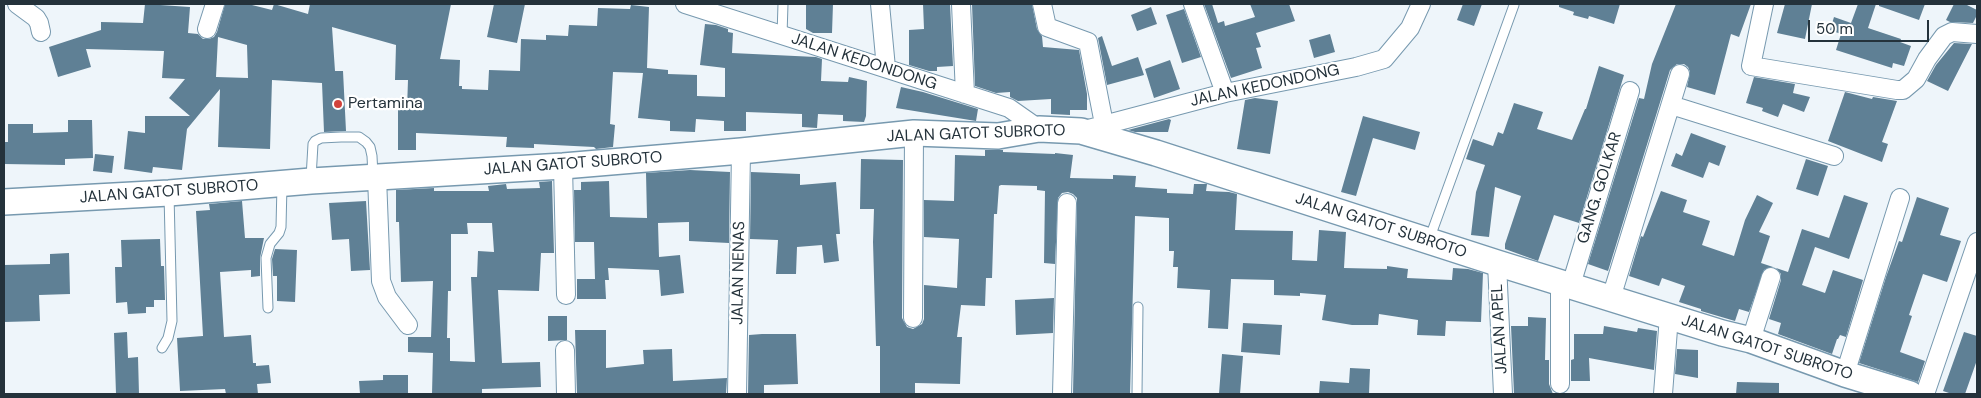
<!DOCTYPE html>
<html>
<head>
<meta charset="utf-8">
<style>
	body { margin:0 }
	#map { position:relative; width:1981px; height:398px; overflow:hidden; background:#eef5fa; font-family:"DM Sans",sans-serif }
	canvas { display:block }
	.frame { position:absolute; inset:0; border:5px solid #24323b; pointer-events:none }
	.scale { position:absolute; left:1808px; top:20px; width:121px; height:22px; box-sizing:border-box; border:2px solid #24323b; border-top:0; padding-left:6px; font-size:15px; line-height:18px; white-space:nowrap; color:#24323b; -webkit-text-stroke:4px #fff; paint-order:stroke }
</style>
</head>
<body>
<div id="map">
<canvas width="1981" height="398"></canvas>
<div class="frame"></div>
<div class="scale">50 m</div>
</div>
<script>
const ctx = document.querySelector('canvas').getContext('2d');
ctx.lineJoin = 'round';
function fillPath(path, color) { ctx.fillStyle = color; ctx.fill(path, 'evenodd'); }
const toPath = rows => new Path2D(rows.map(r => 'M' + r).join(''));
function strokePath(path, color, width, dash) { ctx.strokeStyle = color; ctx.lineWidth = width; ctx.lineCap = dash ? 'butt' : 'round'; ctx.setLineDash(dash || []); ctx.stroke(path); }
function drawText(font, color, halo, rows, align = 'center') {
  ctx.font = font + ' "DM Sans",sans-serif'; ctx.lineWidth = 4.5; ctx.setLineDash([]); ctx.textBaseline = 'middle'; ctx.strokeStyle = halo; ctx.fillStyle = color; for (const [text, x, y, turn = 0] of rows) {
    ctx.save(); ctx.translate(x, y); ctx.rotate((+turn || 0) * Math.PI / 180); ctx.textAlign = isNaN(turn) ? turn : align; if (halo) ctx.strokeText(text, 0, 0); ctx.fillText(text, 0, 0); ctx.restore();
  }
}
fillPath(toPath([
	[145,4,190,7,188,33,198,34,203,39,209,39,214,37,217,32,225,4,248,4,272,10,274,4,308,14,310,4,451,4,440,59,460,60,459,86,462,86,462,89,488,90,489,70,520,71,521,39,546,40,546,35,568,36,569,25,597,26,598,8,630,9,631,5,649,7,647,68,668,70,668,74,697,75,697,96,725,97,725,68,700,65,705,24,716,25,728,29,728,32,733,33,732,53,816,57,822,59,821,81,848,82,849,77,867,81,866,116,864,122,843,121,843,115,818,114,817,128,802,127,802,114,746,112,746,131,724,131,724,121,696,119,695,132,670,131,670,121,638,118,643,73,613,72,610,124,615,125,613,147,596,149,594,147,534,144,534,148,506,147,507,137,416,133,416,150,398,150,398,109,407,109,408,80,395,80,396,45,332,27,335,71,343,71,346,131,324,132,322,83,272,80,270,149,218,147,220,89,187,129,182,170,153,167,152,173,124,169,128,131,145,133,145,116,190,116,169,98,185,79,162,78,164,51,86,49,91,67,58,77,49,47,101,30,101,22,143,23],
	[218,37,247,45,248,78,216,77],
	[494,4,525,4,517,43,487,37],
	[806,4,833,4,832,33,813,33,806,29],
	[923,4,950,4,953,66,937,67,937,71,929,71,909,65,909,30,924,29],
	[972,4,996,4,996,5,1032,4,1037,29,1042,36,1043,47,1079,50,1087,94,1087,110,1070,110,1070,115,1051,114,1051,99,1018,101,1010,97,1010,92,996,93,975,86],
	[1204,4,1212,4,1218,23,1224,21,1225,26,1255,17,1250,4,1289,4,1295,21,1256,33,1261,47,1256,48,1262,68,1231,78],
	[1463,4,1482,4,1474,26,1457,20],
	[1559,4,1620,4,1614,24,1589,16,1588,19,1573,15,1574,12,1559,7],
	[1676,4,1751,4,1739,37,1731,34,1715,95,1687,87,1690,72,1688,67,1684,64,1677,64,1670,70,1608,271,1588,264,1639,98,1644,99,1652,64],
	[1785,4,1812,4,1805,39,1777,33],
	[1858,4,1876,4,1868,28,1901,39,1900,42,1911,46,1904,66,1893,63,1892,68,1836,50,1841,34,1830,30,1834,17,1851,23],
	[1879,4,1925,4,1919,20,1879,6],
	[1954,4,1965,4,1977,10,1977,15,1973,23,1950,22,1946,20],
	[1151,7,1157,24,1137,31,1131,15],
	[1184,9,1201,57,1182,63,1166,15],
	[1330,34,1335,52,1314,58,1309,40],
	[1102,36,1112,66,1138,57,1144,75,1107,85,1098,38],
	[1954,43,1972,44,1948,91,1927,81,1936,65],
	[1170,60,1180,89,1154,98,1145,69],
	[1599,66,1624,75,1579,223,1554,215,1538,261,1505,249,1505,244,1521,196,1495,187,1489,237,1471,235,1476,192,1485,165,1466,159,1473,139,1493,146,1498,132,1503,134,1514,103,1543,112,1537,129,1572,140,1585,109,1586,109],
	[1754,77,1795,84,1793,93,1810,97,1804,112,1783,104,1778,117,1762,111,1763,108,1746,103],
	[901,87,923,92,978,109,976,121,896,108],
	[1845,92,1872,99,1873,97,1897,101,1882,142,1888,144,1882,162,1828,141],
	[1255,98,1278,101,1270,154,1237,149,1245,100],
	[1363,116,1420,132,1415,150,1373,138,1356,196,1341,192],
	[1169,119,1171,120,1168,132,1135,132,1128,130],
	[68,120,92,120,93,158,65,159,65,165,4,164,4,142,8,142,8,124,33,124,33,133,68,132],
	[1691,133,1726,146,1719,166,1709,162,1703,178,1671,166,1676,153,1682,156],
	[985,150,1003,150,1003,152,1055,154,1055,153,1073,155,1070,178,1113,179,1113,175,1136,176,1135,187,1167,189,1167,193,1193,194,1194,184,1207,184,1206,191,1229,192,1237,194,1235,230,1293,231,1292,260,1317,261,1319,230,1346,232,1344,268,1387,269,1387,266,1408,269,1407,278,1452,280,1453,268,1468,269,1483,273,1481,322,1446,321,1445,336,1417,335,1418,320,1379,314,1378,325,1352,325,1322,320,1326,295,1300,293,1300,296,1274,295,1274,280,1231,279,1228,329,1208,328,1210,290,1177,288,1178,267,1173,267,1174,251,1169,251,1169,218,1135,216,1130,394,1073,394,1077,198,1073,194,1068,192,1062,193,1058,198,1055,264,1044,263,1045,191,1037,190,1037,186,1001,185,999,186,997,214,994,214,992,278,986,278,985,306,961,305,957,337,962,337,960,384,915,383,915,394,880,394,880,346,876,346,873,242,874,209,860,209,861,159,903,160,902,318,907,327,913,329,922,324,924,319,924,285,957,288,959,239,924,237,924,200,954,201,955,155,985,156],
	[95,154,114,156,112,173,93,171],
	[1806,159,1828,166,1818,196,1796,189],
	[690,170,730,172,729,243,689,241,689,222,658,223,659,257,680,255,684,293,661,296,659,270,608,268,609,280,605,280,606,299,577,299,577,279,595,279,594,242,575,242,574,190,581,190,581,182,609,181,610,217,647,218,646,173],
	[751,172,800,174,800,185,836,182,840,234,836,234,839,261,824,263,822,245,797,247,796,274,776,274,778,240,750,239],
	[552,181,554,253,541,253,539,291,498,290,502,363,540,362,541,387,482,389,482,394,432,394,433,353,408,352,408,337,431,337,433,281,401,282,399,222,396,222,396,190,434,188,434,191,489,191,488,186,506,184,507,189,540,188,539,182],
	[467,223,492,223,494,252,478,251,477,277,471,277,475,362,450,361,450,338,447,338,448,291,451,291,451,234,468,234],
	[1661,191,1687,200,1683,212,1710,221,1702,245,1734,256,1745,220,1757,195,1773,203,1759,232,1770,236,1761,263,1773,267,1764,270,1749,312,1739,309,1735,321,1701,311,1701,309,1679,302,1685,286,1662,278,1659,286,1629,276,1641,236,1643,237],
	[1844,195,1868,203,1849,259,1815,247,1802,285,1825,293,1833,270,1863,280,1846,337,1840,335,1838,339,1837,339,1832,354,1778,334,1781,323,1769,319,1781,280,1781,274,1776,268,1788,272,1802,229,1829,238],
	[1917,197,1949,208,1940,235,1961,241,1947,282,1923,274,1909,315,1912,316,1900,352,1925,361,1918,382,1859,363,1886,277,1899,241,1902,242],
	[242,201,245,238,264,238,260,258,260,276,251,277,251,270,220,272,224,337,251,335,253,363,256,363,256,366,269,365,271,383,257,384,258,394,226,394,225,389,180,391,177,338,203,336,196,211,210,210,209,204],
	[366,201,370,270,351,271,349,239,332,240,329,203],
	[160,239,161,266,164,266,165,300,154,300,154,307,146,307,146,313,128,314,127,302,116,303,115,267,122,267,121,240],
	[275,249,297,250,295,302,277,301,277,276,273,276,272,259],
	[69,253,70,294,39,295,40,321,4,322,4,265,50,264,50,254],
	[1054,298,1053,333,1016,335,1015,300],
	[548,316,567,316,567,340,548,341],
	[1528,317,1546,318,1545,360,1549,360,1549,384,1553,394,1514,394,1511,326,1528,326],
	[1243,323,1282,325,1280,355,1241,352],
	[1604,326,1637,332,1638,328,1657,331,1654,370,1589,358,1590,381,1571,381,1571,360,1574,359,1574,334,1603,334],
	[575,330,606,330,606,368,644,364,643,350,672,349,673,381,727,378,726,394,577,394],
	[127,332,128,358,138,357,139,394,116,394,114,333],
	[1964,332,1977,336,1977,360,1965,394,1952,394,1943,391],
	[762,334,796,334,798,384,764,385,764,394,748,394,749,335],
	[1677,349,1698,350,1698,378,1675,374],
	[1222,354,1243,356,1240,394,1219,394],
	[1350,368,1370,369,1369,394,1319,394,1320,381,1349,383],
	[383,375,408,375,408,394,360,394,359,381,383,380],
	[1737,382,1779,383,1779,394,1736,394]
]), '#5f8095');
const lane = toPath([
	[782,35,783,4],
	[311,178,313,144,315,141,321,138,341,137,359,137,366,142,370,147,372,156,373,176],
	[1429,240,1514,5],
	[268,308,266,258,270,244,279,233,281,227,282,185],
	[162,348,168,338,172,321,169,194],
	[1137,394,1138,307]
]);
const street = toPath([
	[17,4,36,18,39,23,41,32],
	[685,4,1009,108,1039,129],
	[880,4,886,68],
	[961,4,965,94],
	[1042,4,1047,27,1088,42,1104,124],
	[1193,4,1225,93],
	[1764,4,1751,66,1897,90,1903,90,1916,79,1927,59,1944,36,1952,32,1977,34],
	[207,29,215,4],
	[1671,105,1834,156],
	[1081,131,1225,93,1356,67,1384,59,1410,28,1421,4],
	[563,166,566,295],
	[377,177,381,281,387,297,408,325],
	[1497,263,1503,394],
	[1571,285,1630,91],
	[1611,298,1680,74],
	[913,318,914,133],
	[1751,340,1771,277],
	[565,350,566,394],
	[1845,374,1900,198],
	[1560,384,1560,281],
	[737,394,741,151],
	[1062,394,1067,203],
	[1663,394,1669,316],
	[1925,394,1977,242]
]);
const secondary = toPath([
	[4,202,169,193,311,181,563,166,741,151,914,133,998,136,1039,129,1081,131,1156,153,1497,263,1722,333,1751,340,1845,374,1910,394]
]);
strokePath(lane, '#7799af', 11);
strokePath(street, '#7799af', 20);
strokePath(secondary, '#7799af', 28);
strokePath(lane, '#fff', 9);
strokePath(street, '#fff', 18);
strokePath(secondary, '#fff', 25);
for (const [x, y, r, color] of [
	[338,104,5,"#d2433c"]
]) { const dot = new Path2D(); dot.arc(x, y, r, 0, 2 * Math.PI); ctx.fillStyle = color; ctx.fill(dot); strokePath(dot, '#fff', 2); }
drawText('16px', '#24323b', '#fff', [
	["JALAN KEDONDONG",864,62,18],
	["JALAN KEDONDONG",1265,86,-12],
	["JALAN GATOT SUBROTO",976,134,-2],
	["JALAN GATOT SUBROTO",573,164,-4],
	["GANG. GOLKAR",1600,188,-73],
	["JALAN GATOT SUBROTO",169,192,-4],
	["JALAN GATOT SUBROTO",1381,226,18],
	["JALAN NENAS",739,273,-89],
	["JALAN APEL",1500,329,-93],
	["JALAN GATOT SUBROTO",1767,348,18]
]);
drawText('16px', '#24323b', '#fff', [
	["Pertamina",348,104]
], 'left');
</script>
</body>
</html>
